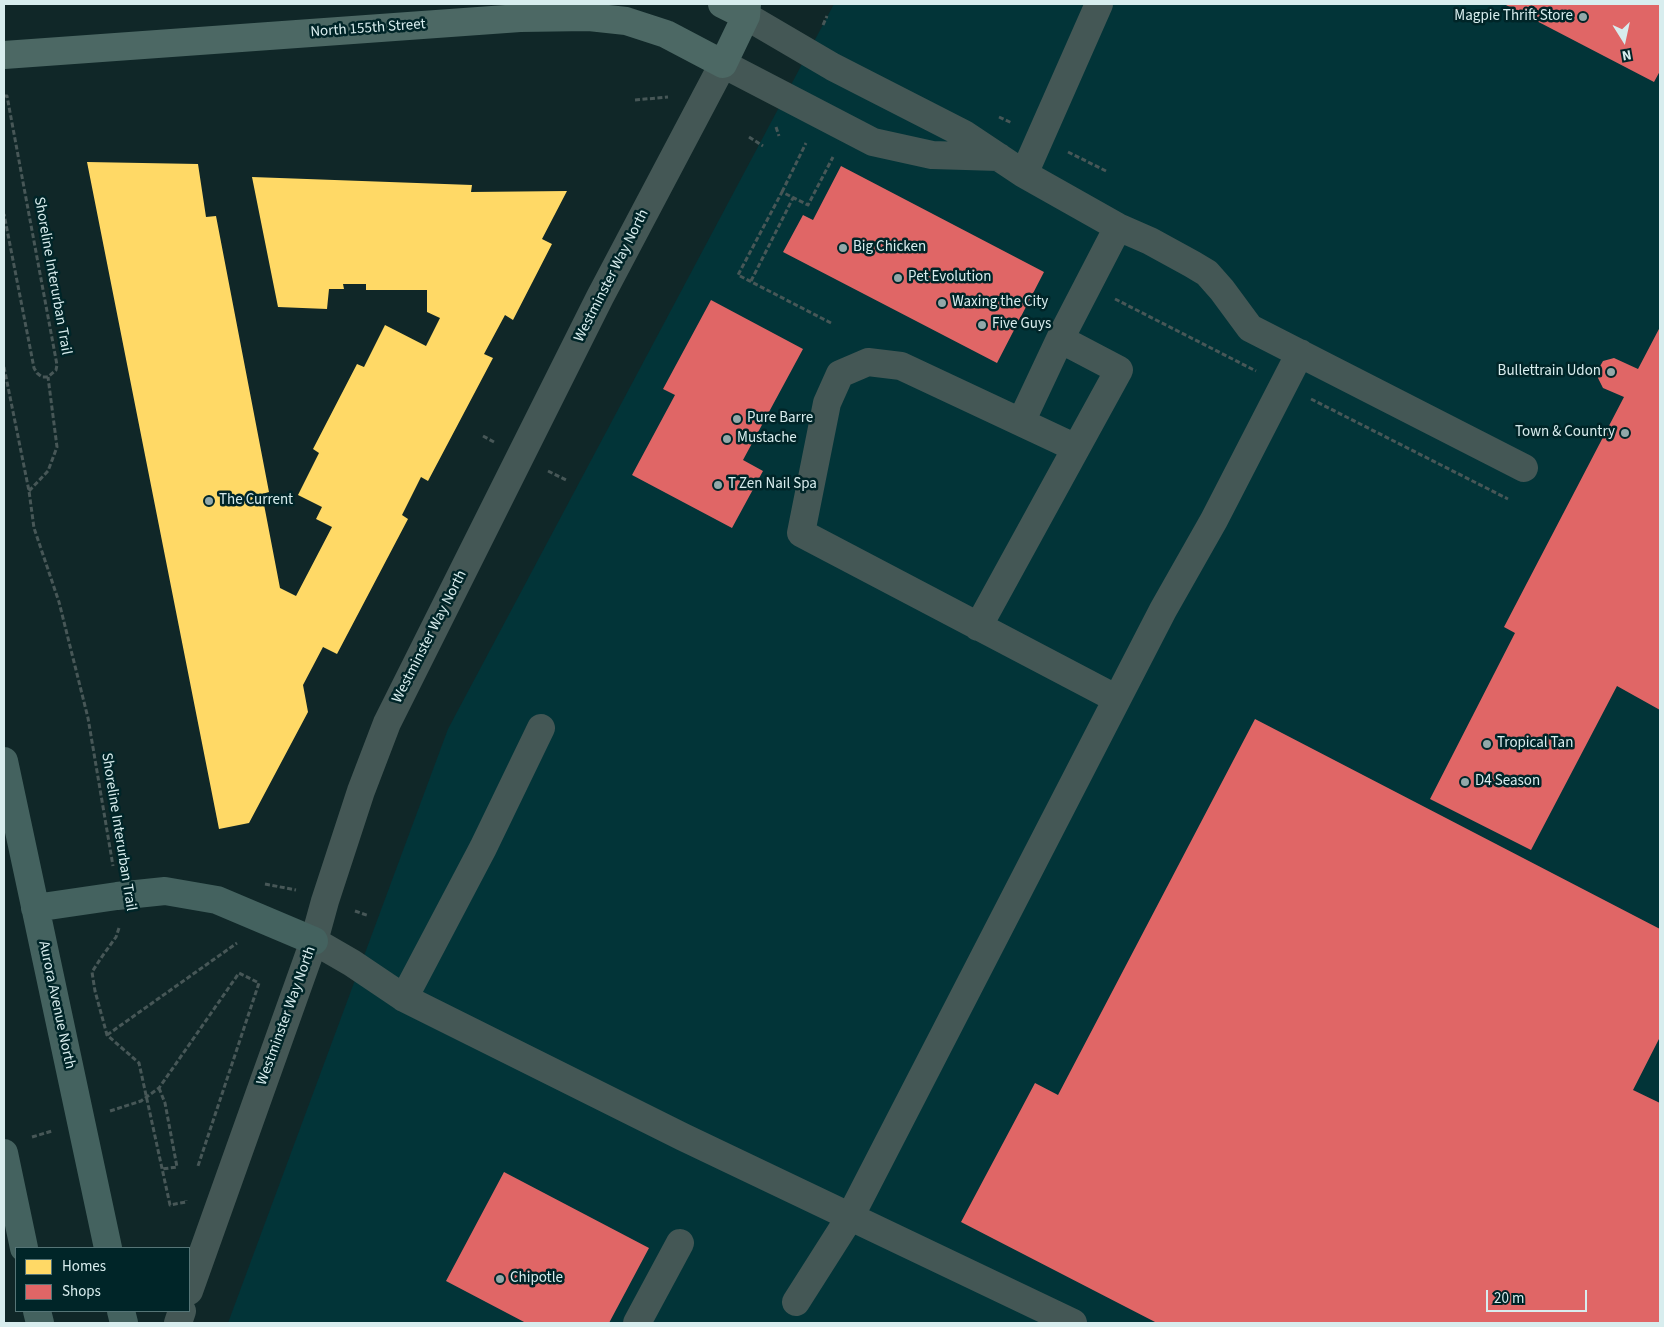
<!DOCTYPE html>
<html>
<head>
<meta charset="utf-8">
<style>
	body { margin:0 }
	#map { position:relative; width:1664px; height:1327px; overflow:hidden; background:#102728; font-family:"Source Sans 3",sans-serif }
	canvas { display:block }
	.frame { position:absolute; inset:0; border:5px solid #d8edee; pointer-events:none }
	.legend { position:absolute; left:15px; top:1247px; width:175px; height:65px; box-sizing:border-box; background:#002528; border:1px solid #567577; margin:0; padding:6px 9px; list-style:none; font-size:15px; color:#d8edee }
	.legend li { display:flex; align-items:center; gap:10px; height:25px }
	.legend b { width:25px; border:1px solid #567577 }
	.north { position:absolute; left:1599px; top:15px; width:50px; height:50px; -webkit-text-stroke:4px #002528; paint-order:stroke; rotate:170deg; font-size:14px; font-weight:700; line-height:20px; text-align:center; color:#d8edee }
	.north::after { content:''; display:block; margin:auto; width:18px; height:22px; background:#d8edee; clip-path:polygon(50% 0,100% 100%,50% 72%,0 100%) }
	.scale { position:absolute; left:1486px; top:1290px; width:101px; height:22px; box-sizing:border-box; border:2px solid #d8edee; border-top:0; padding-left:6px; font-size:15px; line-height:18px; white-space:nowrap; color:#d8edee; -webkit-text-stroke:4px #002528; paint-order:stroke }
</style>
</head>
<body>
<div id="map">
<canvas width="1664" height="1327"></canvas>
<div class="frame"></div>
<ul class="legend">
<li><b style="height:14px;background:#ffd966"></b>Homes</li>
<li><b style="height:14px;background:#e06666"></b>Shops</li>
</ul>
<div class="north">N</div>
<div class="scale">20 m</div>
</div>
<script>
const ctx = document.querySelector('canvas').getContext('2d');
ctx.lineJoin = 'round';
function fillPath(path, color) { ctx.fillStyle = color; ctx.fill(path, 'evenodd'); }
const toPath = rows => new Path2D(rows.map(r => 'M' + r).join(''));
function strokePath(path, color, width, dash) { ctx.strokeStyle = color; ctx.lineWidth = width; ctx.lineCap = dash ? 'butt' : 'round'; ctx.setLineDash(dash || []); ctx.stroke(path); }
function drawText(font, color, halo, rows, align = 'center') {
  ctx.font = font + ' "Source Sans 3",sans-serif'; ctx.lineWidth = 5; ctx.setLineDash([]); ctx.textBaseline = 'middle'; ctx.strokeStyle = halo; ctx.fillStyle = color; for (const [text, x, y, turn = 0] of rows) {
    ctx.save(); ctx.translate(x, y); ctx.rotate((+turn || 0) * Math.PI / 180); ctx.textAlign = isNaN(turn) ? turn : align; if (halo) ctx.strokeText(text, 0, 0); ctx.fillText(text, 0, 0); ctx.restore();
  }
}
fillPath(toPath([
	[834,4,1660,4,1660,1323,228,1323,448,729]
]), '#023438');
fillPath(toPath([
	[87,162,198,164,206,217,216,216,269,492,262,494,280,588,296,596,332,527,316,519,322,507,298,495,319,453,313,449,357,364,364,367,385,325,426,346,440,318,427,312,427,290,366,290,366,284,343,284,344,289,329,289,327,309,278,307,252,177,472,185,471,192,567,191,542,239,552,244,513,320,505,315,484,354,493,358,428,481,421,477,402,515,408,519,337,654,323,647,303,685,308,712,249,823,219,829]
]), '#ffd966');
fillPath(toPath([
	[1504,4,1660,4,1660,71,1654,82],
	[841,166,1044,272,997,363,783,252,803,215,813,220],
	[711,300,803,349,743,460,763,471,732,528,632,475,675,395,663,389],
	[1660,327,1660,710,1617,686,1531,850,1430,799,1515,633,1504,627,1624,397,1603,388,1598,378,1599,368,1603,361,1614,358,1638,369],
	[1255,719,1660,929,1660,1037,1633,1090,1660,1103,1660,1323,1157,1323,961,1222,1035,1083,1058,1095],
	[504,1172,649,1248,609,1323,526,1323,446,1281]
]), '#e06666');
strokePath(toPath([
	[823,25,827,16],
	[4,96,7,96,57,365,56,370,48,377,42,377,37,373,34,368,4,214],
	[635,100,668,97],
	[999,117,1012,123],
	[776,127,779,136],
	[749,137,763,146],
	[1068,152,1106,171],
	[782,192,806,143],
	[751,281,793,198],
	[1115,299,1256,371],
	[831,323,738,275,782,192,808,205,833,157],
	[4,367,29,491,34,528,59,602,88,718,113,866],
	[1311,399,1508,499],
	[483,436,494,442],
	[548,471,566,480],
	[29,491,48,471,57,447,48,377],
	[265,884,296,890],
	[355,911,369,916],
	[119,928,116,937,101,958,92,972,95,991,107,1035,139,1063,170,1205,186,1202,186,1200],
	[107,1035,237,943],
	[159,1088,165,1103,177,1167,162,1169],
	[110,1111,141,1101,159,1088,239,973,259,983,198,1166],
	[32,1137,52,1131]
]), '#475757', 3, [5, 2.5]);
strokePath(toPath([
	[746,16,833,67,964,134,1024,174,1118,227,1150,241,1192,264,1207,273,1222,290,1250,328,1524,468],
	[1024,174,1099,4],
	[1021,422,1060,339],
	[1076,448,901,366,868,362,840,374,827,403,801,533,1117,699],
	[978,627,1119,370,1060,339,1118,227],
	[314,941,352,963,404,998,683,1137,1073,1323],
	[404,998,483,848,541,728],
	[189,1291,314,941,325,901,361,791,387,723,600,297,723,64,873,142,932,155,999,157],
	[796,1302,850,1217,1163,610,1214,520,1300,353],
	[178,1323,182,1311],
	[637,1323,680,1243]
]), '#445755', 28);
strokePath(toPath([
	[722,4,746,16],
	[4,55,520,18,589,17,626,21,666,34,723,64,746,16,747,4]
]), '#4c6864', 28);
strokePath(toPath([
	[4,761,108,1248],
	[35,908,117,896,165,891,217,900,314,941],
	[4,1153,24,1248],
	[37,1311,40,1323],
	[121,1311,124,1323]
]), '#44625f', 28);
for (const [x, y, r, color] of [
	[1583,17,5,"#92a8a9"],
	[843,248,5,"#92a8a9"],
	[898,278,5,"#92a8a9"],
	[942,303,5,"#92a8a9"],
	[982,325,5,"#92a8a9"],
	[1611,372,5,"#92a8a9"],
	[737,419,5,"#92a8a9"],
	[1625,433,5,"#92a8a9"],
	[727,439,5,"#92a8a9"],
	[718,485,5,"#92a8a9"],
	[209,501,5,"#92a8a9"],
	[1487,744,5,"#92a8a9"],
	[1465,782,5,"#92a8a9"],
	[500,1279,5,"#92a8a9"]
]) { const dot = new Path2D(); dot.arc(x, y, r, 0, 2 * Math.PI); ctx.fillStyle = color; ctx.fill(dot); strokePath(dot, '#002528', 2); }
drawText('15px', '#d8edee', '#002528', [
	["Magpie Thrift Store",1573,17,"right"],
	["Big Chicken",853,248],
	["Pet Evolution",908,278],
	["Waxing the City",952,303],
	["Five Guys",992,325],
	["Bullettrain Udon",1601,372,"right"],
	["Pure Barre",747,419],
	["Town & Country",1615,433,"right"],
	["Mustache",737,439],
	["T Zen Nail Spa",728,485],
	["The Current",219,501],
	["Tropical Tan",1497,744],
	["D4 Season",1475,782],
	["Chipotle",510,1279]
], 'left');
drawText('15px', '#d8edee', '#002528', [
	["North 155th Street",368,29,-4],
	["Shoreline Interurban Trail",52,276,80],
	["Westminster Way North",612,276,-63],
	["Westminster Way North",430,637,-63],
	["Shoreline Interurban Trail",118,832,81],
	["Aurora Avenue North",56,1005,78],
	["Westminster Way North",287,1016,-70]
]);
</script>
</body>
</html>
